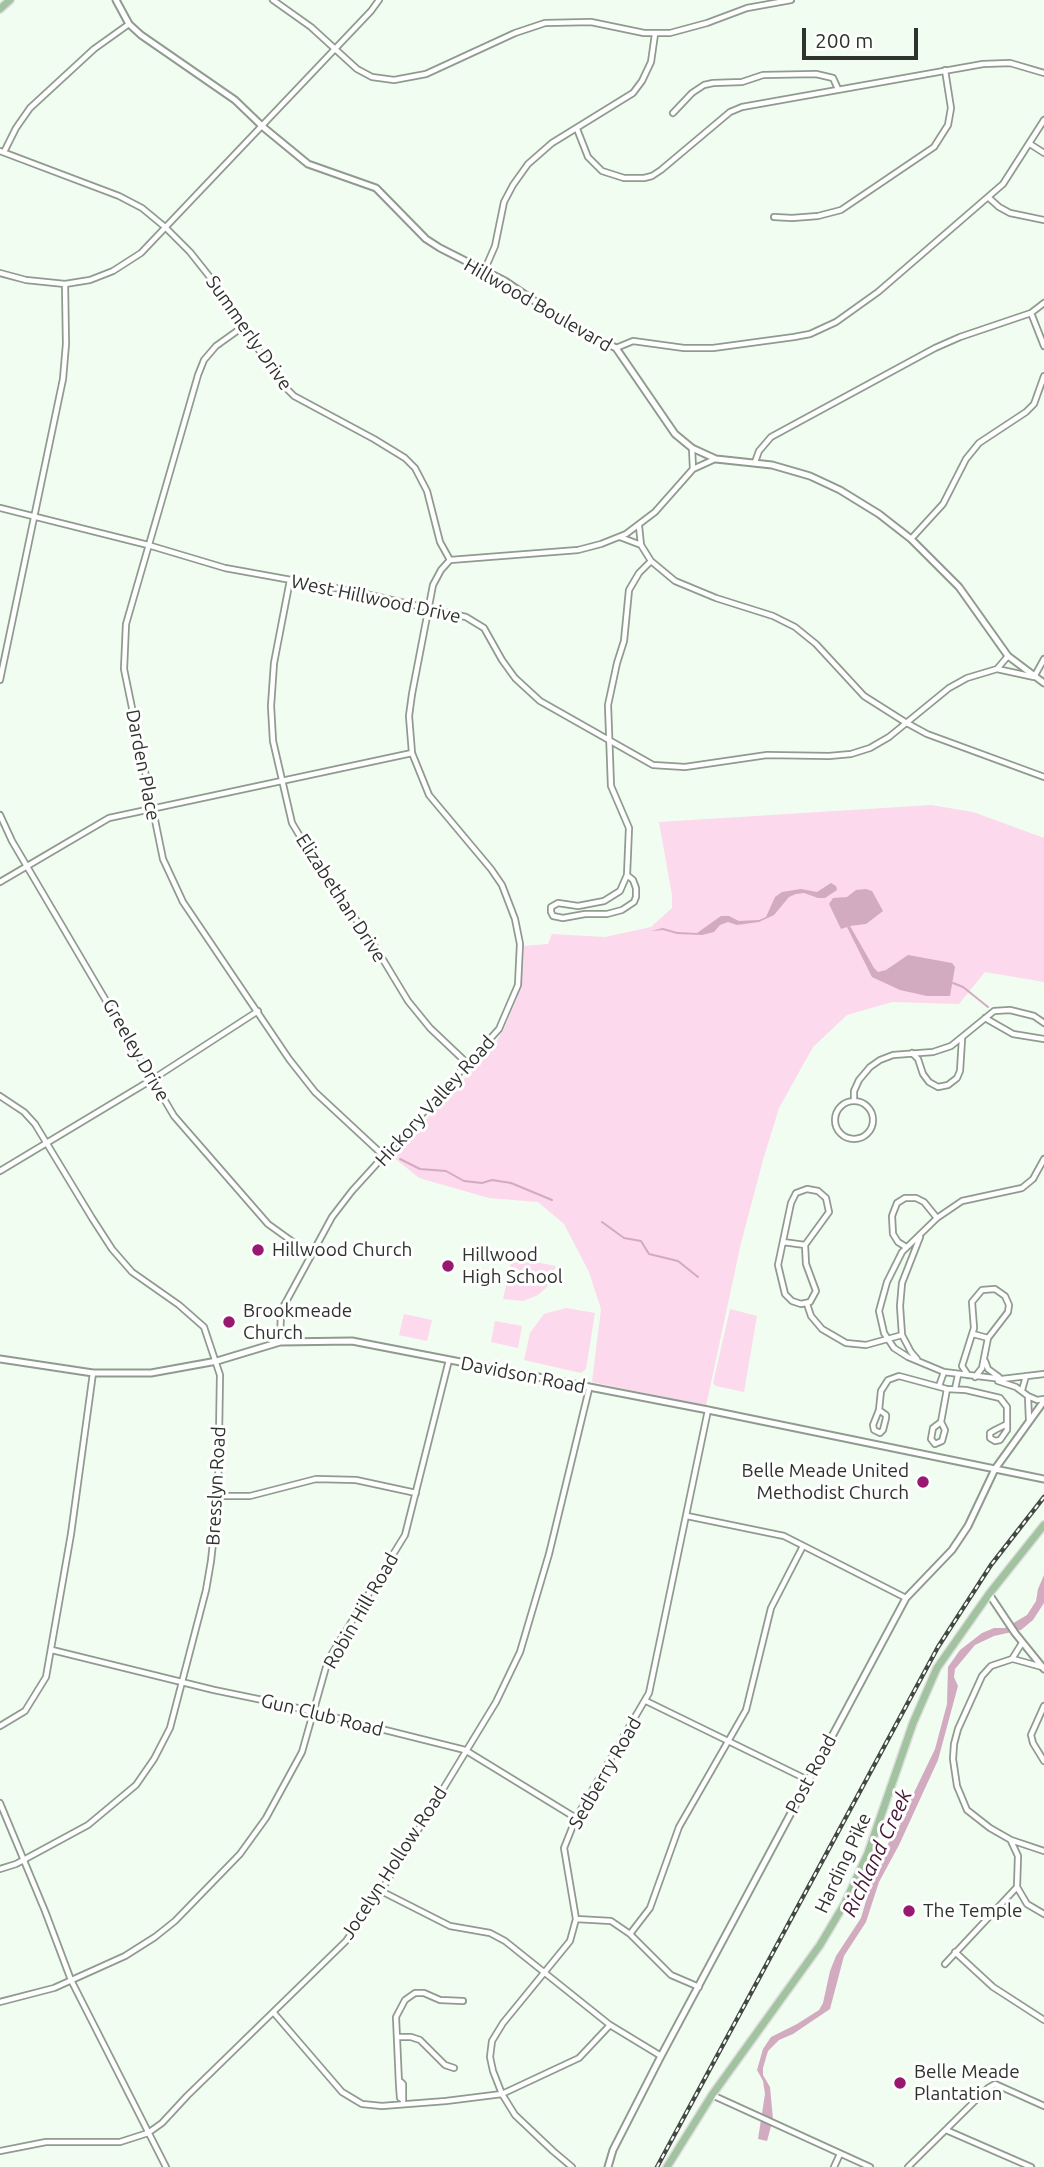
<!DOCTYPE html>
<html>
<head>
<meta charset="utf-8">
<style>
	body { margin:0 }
	#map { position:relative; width:1044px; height:2167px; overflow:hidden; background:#f1fdf0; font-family:Ubuntu,sans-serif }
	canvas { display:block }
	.scale { position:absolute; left:802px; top:28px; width:116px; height:32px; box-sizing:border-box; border:4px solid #2e332e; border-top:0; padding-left:9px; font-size:21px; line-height:24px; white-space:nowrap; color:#2e332e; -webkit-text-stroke:5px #fff; paint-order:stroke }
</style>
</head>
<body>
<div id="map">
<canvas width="1044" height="2167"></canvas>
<div class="scale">200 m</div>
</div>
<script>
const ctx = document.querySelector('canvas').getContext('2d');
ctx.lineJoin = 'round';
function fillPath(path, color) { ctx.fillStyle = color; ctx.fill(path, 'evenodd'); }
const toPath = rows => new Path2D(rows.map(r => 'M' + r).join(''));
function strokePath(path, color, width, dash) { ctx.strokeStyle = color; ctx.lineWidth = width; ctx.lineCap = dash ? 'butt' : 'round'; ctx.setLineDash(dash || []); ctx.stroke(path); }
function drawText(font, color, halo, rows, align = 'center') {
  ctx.font = font + ' Ubuntu,sans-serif'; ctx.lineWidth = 6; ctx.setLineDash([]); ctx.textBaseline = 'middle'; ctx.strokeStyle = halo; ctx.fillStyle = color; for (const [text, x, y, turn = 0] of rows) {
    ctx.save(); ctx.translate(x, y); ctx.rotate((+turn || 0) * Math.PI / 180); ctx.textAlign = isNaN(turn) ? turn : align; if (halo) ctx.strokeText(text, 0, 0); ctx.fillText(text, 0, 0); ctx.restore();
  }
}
fillPath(toPath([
	[931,805,973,812,1044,838,1044,982,985,972,959,1004,892,1002,847,1015,813,1047,779,1108,763,1160,741,1243,706,1406,592,1382,601,1309,589,1272,564,1224,538,1202,489,1198,419,1178,392,1156,492,1049,505,1027,517,998,523,968,524,946,548,944,552,934,605,937,651,927,672,908,672,895,659,822],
	[515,1258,556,1266,546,1288,538,1295,523,1301,503,1299,512,1259],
	[566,1308,595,1313,586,1369,581,1373,524,1360,530,1333,544,1314],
	[730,1309,757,1316,744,1392,716,1386,713,1383],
	[404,1314,432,1320,427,1341,399,1335],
	[495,1321,522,1326,518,1348,491,1342]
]), '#fcd9ec');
fillPath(toPath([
	[831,883,836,886,837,890,825,898,818,898,804,893,796,894,789,897,774,915,759,922,737,925,728,922,720,925,714,932,702,935,677,934,663,930,651,931,663,928,677,932,697,933,721,916,729,916,739,921,759,920,766,917,775,897,782,892,801,889,817,892],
	[866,889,872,891,883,911,866,924,850,926,874,968,878,972,886,970,908,955,952,963,955,967,950,996,927,996,900,990,872,977,847,927,841,929,829,904,833,898,847,897,856,890],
	[1044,1575,1044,1603,1033,1620,1021,1630,994,1636,975,1645,955,1669,954,1677,958,1686,938,1760,899,1845,879,1882,866,1922,844,1956,830,2009,793,2034,779,2040,768,2051,763,2068,763,2075,770,2087,773,2119,767,2141,758,2139,765,2094,763,2081,757,2070,763,2049,771,2037,797,2024,819,2010,823,2003,830,1971,836,1956,861,1918,878,1860,881,1860,893,1833,901,1824,898,1821,906,1816,908,1805,935,1749,947,1704,948,1667,960,1650,982,1633,994,1628,1005,1628,1027,1615,1036,1601,1038,1589]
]), '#d2abc1');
strokePath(toPath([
	[953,983,963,987,988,1007],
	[400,1159,420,1169,446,1171,464,1181,482,1183,492,1180,511,1183,552,1200],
	[602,1222,624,1238,641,1241,649,1254,678,1261,698,1277]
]), '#d2abc1', 2);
const minor = toPath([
	[273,0,311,27,357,69,372,77,394,80,426,74,515,33,545,23,591,22,644,33,670,33,707,23,747,8,791,0],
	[673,113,692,93,704,85,713,83,742,82,763,75,816,74,833,78,838,89],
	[577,129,588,157,602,171,624,178,644,178,652,176,661,170,730,112,742,107,983,64,1010,63,1044,73],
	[1030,144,1044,153],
	[0,151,119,196,142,208,165,227,190,252,213,281,281,383,294,396,374,439,405,458,415,468,427,491,440,542,450,560],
	[4,152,16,128,30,108,94,49,129,24],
	[989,198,999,207,1010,213,1044,220],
	[774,217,792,218,818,216,841,210,934,147,948,125,951,108,945,70],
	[485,269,495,246,504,202,513,185,528,164,552,143,633,93,642,81,651,62,655,34],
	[0,273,26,280,65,284,90,280,113,271,141,253,371,11,379,0],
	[1031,313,1044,346],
	[244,326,216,346,204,360,198,375,126,624,124,669,163,859,183,902,289,1059,315,1092,385,1157],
	[616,348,633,341,684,348,713,348,794,337,810,334,836,322,878,292,1003,184,1044,120],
	[692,448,693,469],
	[755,462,759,451,771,437,935,348,960,337,1031,313,1044,303],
	[0,508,148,545,225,568,352,591,466,617,484,628,502,660,515,678,540,701,653,765,685,767,767,755,829,756,851,754,870,748,889,737,949,688,967,678,997,669,1008,656],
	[639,526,641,545,651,561,675,581,716,598,773,616,795,627,816,644,864,696,905,722,927,734,1044,777],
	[620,537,641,545],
	[911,539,943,504,966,459,979,443,1026,412,1034,404,1044,376],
	[290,580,274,663,271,706,273,741,292,823,316,863,376,948,408,1001,430,1028,469,1065],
	[997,669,1034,677,1044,659],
	[0,680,63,379,66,344,65,284],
	[0,815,12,841,174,1116,268,1224,311,1255],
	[627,875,629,828,611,786,608,705,617,663,624,641,629,590,639,573,651,561],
	[627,875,633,880,636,888,636,897,634,902,622,910,607,914,585,914,563,918,553,916,551,912,551,907,558,903,578,906,604,901,620,891,627,875],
	[0,882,109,818,412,753],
	[985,1018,1013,1034,1044,1039],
	[912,1053,918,1059,923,1074,929,1082,938,1087,948,1085,957,1078,960,1071,962,1039],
	[0,1096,24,1112,35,1124,92,1218,112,1249,132,1272,179,1305,204,1327,220,1375,218,1496,211,1561,206,1590,170,1728,154,1759,136,1785,88,1825,16,1864,0,1869],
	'835 1120a19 19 0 1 1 38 0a19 19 0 1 1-38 0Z',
	[854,1101,854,1091,859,1080,870,1067,880,1060,893,1055,933,1052,951,1046,994,1011,1010,1010,1034,1016,1044,1023],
	[1044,1159,1033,1179,1022,1188,962,1201,937,1218,902,1252,887,1282,879,1311,884,1333,894,1348,908,1357,944,1372,1002,1379,1044,1374],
	[0,1171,153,1079,258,1011],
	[807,1189,818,1191,826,1198,829,1212,805,1245,806,1264,816,1291,810,1302,801,1304,792,1301,785,1294,778,1265,791,1203,796,1193,807,1189],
	[783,1242,805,1245],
	[906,1247,898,1242,893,1234,892,1216,897,1203,905,1198,916,1198,924,1202,937,1218],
	[807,1304,811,1316,822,1329,846,1343,866,1345,902,1335],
	[973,1334,988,1338],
	[280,1342,281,1311,332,1217,352,1191,499,1029,518,985,520,944,515,919,502,885,491,869,429,795,412,753,409,716,412,694,433,585,441,570,450,560,578,550,601,544,626,534,655,512,693,469,715,459],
	[917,1359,911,1352,902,1335,900,1306,902,1283,920,1237],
	[985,1361,988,1369,999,1377],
	[968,1375,962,1366,974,1328,972,1302,982,1290,995,1289,1005,1296,1009,1305,1008,1312,988,1338,982,1368,975,1377],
	[998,1381,1016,1387,1028,1396,1037,1400,1044,1399],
	[939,1386,944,1372],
	[955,1389,958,1375],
	[1022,1390,1026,1376],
	[1028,1397,1029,1420],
	[879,1410,886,1415,886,1418,883,1430,880,1433,874,1430,873,1425,879,1410,881,1391,888,1380,899,1376,947,1389,966,1390,1000,1398,1007,1407,1007,1424],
	[941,1422,933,1428,931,1439,935,1444,942,1441,945,1430,941,1422,947,1389],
	[1007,1424,1007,1430,1000,1440,995,1441,990,1438,990,1433,995,1430,1007,1424],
	[218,1496,250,1496,316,1479,356,1480,416,1493],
	[687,1516,784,1536,906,1598],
	[1022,1643,1012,1659,991,1666,982,1676,958,1729,954,1744,953,1759,957,1786,967,1810,990,1828,1011,1840,1044,1851],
	[52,1650,214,1690,277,1703,465,1750,576,1818],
	[1013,1659,1042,1667],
	[646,1701,808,1780],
	[1044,1706,1031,1735,1033,1743,1044,1761],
	[0,1726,25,1711,46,1677,71,1534,93,1373],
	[0,1803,45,1911,71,1980,166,2167],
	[1017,1887,1027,1904,1044,1914],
	[381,1891,450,1926,490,1933,505,1941,610,2025,661,2056],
	[576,1919,611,1921,630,1934,671,1975,699,1987],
	[630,1934,650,1908,679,1827,746,1710,771,1608,803,1546],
	[955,1952,993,1987,1044,2020],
	[945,1964,1017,1887,1018,1856,1011,1841],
	[0,2002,54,1988,125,1956,155,1937,175,1921,240,1854,266,1818,302,1752,328,1660,405,1535,449,1360],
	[274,2013,342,2092,362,2104,382,2106,446,2101,502,2094,579,2058,610,2025],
	[397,2037,411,2037,420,2040,445,2065,454,2068],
	[401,2082,403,2084,403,2101],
	[712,2095,870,2167],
	[403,2100,400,2098,399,2084,396,2017,405,2000,415,1993,424,1993,440,2000,463,2001],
	[946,2130,1031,2167],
	[0,2151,46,2142,120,2142,148,2133,162,2123,187,2096,346,1941,381,1891,496,1702,520,1652,549,1554,589,1389],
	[572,2167,553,2151,515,2115,502,2094,493,2071,490,2057,492,2041,503,2023,570,1941,576,1919,564,1848,576,1818,649,1693,708,1410],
	[834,2167,840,2154],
	[908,2167,988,2088,995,2084,1044,2106]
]);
const tertiary = toPath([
	[116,0,129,24,141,35,235,100,263,127,308,164,376,188,426,239,440,248,505,281,564,321,616,348,675,434,692,448,716,459,772,465,810,476,840,490,879,514,911,539,959,587,1008,656,1044,683],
	[0,1359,93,1373,151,1373,217,1361,280,1342,352,1341,708,1410,1044,1479],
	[989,1594,1015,1633,1044,1669],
	[608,2167,613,2150,661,2056,906,1598,952,1550,968,1526,995,1469,1044,1401]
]);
const primary = toPath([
	[0,9,10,0],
	[667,2167,712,2095,820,1945,845,1903,868,1853,913,1723,937,1668,989,1594,1044,1525]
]);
strokePath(minor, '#909b8f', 8);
strokePath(tertiary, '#909b8f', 9);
strokePath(primary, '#dedede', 10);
strokePath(minor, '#fff', 4.5);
strokePath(tertiary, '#fff', 5);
strokePath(primary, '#a2c39f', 7);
const rail = toPath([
	[657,2167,938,1647,991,1565,1044,1497]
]);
strokePath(rail, '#424842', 4.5);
strokePath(rail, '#fff', 2, [5]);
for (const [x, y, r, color] of [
	[258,1250,7,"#981970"],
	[448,1266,7,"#981970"],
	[229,1322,7,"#981970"],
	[923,1482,7,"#981970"],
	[909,1911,7,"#981970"],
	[900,2083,7,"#981970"]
]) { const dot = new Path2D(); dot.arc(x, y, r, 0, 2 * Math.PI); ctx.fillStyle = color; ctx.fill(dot); strokePath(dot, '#fff', 2.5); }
drawText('19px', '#2e332e', '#fff', [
	["Hillwood Boulevard",538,305,30],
	["Summerly Drive",249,333,55],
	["West Hillwood Drive",376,599,12],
	["Darden Place",143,765,79],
	["Elizabethan Drive",341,898,57],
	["Greeley Drive",136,1050,60],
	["Hickory Valley Road",435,1101,-48],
	["Davidson Road",523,1375,11],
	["Bresslyn Road",216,1486,-87],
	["Robin Hill Road",361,1611,-60],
	["Gun Club Road",322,1715,14],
	["Sedberry Road",605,1773,-60],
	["Post Road",811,1774,-62],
	["Jocelyn Hollow Road",394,1863,-57],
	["Harding Pike",843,1863,-65]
]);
drawText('19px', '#2e332e', '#fff', [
	["Hillwood Church",272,1250],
	["Hillwood",462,1255],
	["High School",462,1277],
	["Brookmeade",243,1311],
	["Church",243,1333],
	["Belle Meade United",909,1471,"right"],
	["Methodist Church",909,1493,"right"],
	["The Temple",923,1911],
	["Belle Meade",914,2072],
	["Plantation",914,2094]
], 'left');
drawText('italic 21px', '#451634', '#fff', [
	["Richland Creek",877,1853,-65]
]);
</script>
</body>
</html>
